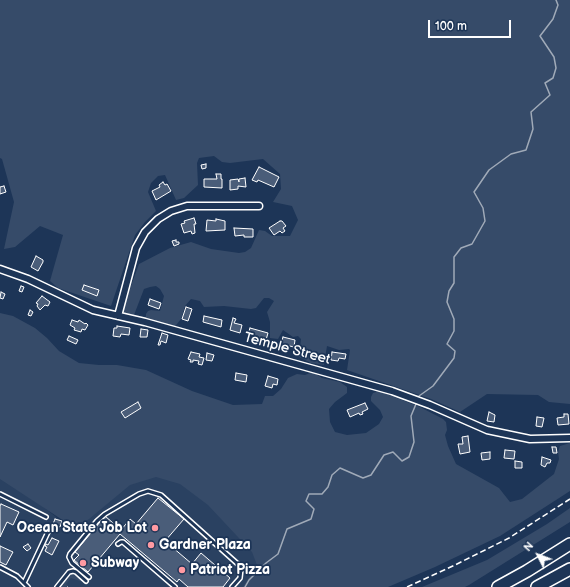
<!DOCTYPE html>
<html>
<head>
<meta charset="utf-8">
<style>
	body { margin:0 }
	#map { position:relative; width:570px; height:587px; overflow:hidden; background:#1d3557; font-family:"Balsamiq Sans",sans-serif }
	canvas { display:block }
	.north { position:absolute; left:518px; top:535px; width:40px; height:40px; -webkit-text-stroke:3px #1d3557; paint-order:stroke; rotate:312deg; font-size:11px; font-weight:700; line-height:16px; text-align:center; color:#fff }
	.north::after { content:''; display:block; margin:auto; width:14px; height:18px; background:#fff; clip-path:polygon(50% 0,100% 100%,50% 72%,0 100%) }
	.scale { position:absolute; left:428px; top:20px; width:83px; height:18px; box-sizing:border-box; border:2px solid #fff; border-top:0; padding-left:5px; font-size:12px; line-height:14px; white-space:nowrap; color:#fff; -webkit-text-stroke:3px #1d3557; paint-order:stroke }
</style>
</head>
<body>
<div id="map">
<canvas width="570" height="587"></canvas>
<div class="north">N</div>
<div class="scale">100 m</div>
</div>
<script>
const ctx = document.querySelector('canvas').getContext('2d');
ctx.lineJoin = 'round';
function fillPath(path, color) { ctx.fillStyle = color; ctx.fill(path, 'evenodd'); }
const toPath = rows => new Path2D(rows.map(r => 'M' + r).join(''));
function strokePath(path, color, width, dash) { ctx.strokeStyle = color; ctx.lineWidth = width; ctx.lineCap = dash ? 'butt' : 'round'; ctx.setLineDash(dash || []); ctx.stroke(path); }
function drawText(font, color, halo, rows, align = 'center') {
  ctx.font = font + ' "Balsamiq Sans",sans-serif'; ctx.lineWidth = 3.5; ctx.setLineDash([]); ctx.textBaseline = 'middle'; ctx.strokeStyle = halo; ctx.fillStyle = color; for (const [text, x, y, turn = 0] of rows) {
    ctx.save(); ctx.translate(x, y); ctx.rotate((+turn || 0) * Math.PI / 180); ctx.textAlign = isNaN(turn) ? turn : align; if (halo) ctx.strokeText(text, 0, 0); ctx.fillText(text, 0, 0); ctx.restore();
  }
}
fillPath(toPath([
	[147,453,312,587,0,587,0,472,71,529]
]), '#2a4161');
fillPath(toPath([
	[0,0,570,0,570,404,549,402,538,395,487,394,460,412,431,399,347,370,350,350,349,349,339,350,327,346,324,365,311,363,299,357,301,339,298,336,293,337,283,330,278,339,270,338,270,322,267,312,274,301,269,298,264,298,256,308,251,309,224,306,204,307,200,301,191,299,185,306,181,319,173,329,146,319,146,314,148,311,151,310,160,311,164,296,160,289,156,286,150,287,144,289,134,315,121,313,139,264,170,248,191,242,211,249,239,253,245,252,251,248,259,230,265,231,272,236,290,236,298,220,292,206,273,202,281,189,280,174,263,159,230,163,222,162,214,156,199,158,197,163,198,185,184,198,176,200,165,175,158,176,151,183,148,192,156,211,145,222,135,235,111,306,58,288,50,281,63,235,40,226,15,247,4,249,14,202,2,159,0,158],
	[0,313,13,316,35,328,47,338,59,351,79,363,99,365,117,365,146,370,192,391,233,405,262,404,265,396,273,396,281,389,288,378,297,374,305,375,313,372,322,378,340,382,347,387,347,393,335,402,329,409,330,422,335,432,347,435,366,433,379,424,383,417,380,410,371,401,371,397,373,393,379,391,420,407,443,419,446,422,447,430,445,435,448,446,456,464,499,488,510,502,522,499,554,474,559,459,558,452,560,446,570,443,570,491,500,536,435,567,388,587,243,587,257,565,252,552,208,505,180,484,156,477,130,485,89,519,78,526,61,519,0,479],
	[570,508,570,522,469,585,465,587,422,587,487,560,547,524],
	[74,572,82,578,80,581,71,578,66,584,68,586,63,587,60,585,70,573]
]), '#364b69');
strokePath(toPath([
	[419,396,433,386,454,358,455,351,447,344,454,331,454,319,447,302,449,291,454,283,454,257,461,248,472,244,485,221,483,208,474,192,489,170,511,154,526,150,533,129,531,112,550,95,545,83,553,78,556,68,554,57,540,36,553,19,558,5,556,0],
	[245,587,249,580,266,563,278,554,287,529,311,519,314,509,306,501,309,494,322,494,328,487,332,475,340,468,363,478,371,475,384,455,393,452,402,461,409,457,414,442,411,416,416,404]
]), '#a0aab8', 1.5);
const building = toPath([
	[206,164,206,168,202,169,201,165,206,164],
	[259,167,279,177,274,187,258,180,257,182,252,180,259,167],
	[216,174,221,174,221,179,222,179,222,188,204,187,204,179,217,179,216,174],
	[245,178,246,187,238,186,238,189,230,190,230,180,238,179,239,182,239,179,245,178],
	[163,182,165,185,167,184,171,191,156,200,152,191,160,187,159,185,163,182],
	[4,186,6,192,0,194,0,187,4,186],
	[194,218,196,224,194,224,195,233,192,234,191,231,184,233,181,224,185,223,184,221,194,218],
	[216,219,225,221,225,230,206,231,207,220,216,221,216,219],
	[280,221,282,221,286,226,283,228,285,231,282,233,280,231,274,235,269,228,280,221],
	[234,228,253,229,253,237,244,237,244,235,235,236,234,228],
	[176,240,176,242,179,242,179,244,174,246,172,241,176,240],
	[36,256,43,260,43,262,38,271,31,267,36,256],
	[84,285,99,290,97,296,82,290,84,285],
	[21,286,24,287,22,292,19,291,21,286],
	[1,292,5,294,3,299,0,298,1,292],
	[42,296,50,302,48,306,45,305,40,310,37,306,38,304,36,303,42,296],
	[150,299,161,303,159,309,148,305,150,299],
	[186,307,192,309,188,321,182,319,186,307],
	[30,310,33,312,31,316,28,315,30,310],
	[204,316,222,320,221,327,203,322,204,316],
	[233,318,236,319,234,323,242,325,240,333,230,330,233,318],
	[72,320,78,322,79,320,85,324,86,323,88,325,85,330,82,329,81,332,74,330,75,328,70,325,72,320],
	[117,326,130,328,129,335,121,334,120,337,113,336,114,328,117,328,117,326],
	[250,328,268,333,266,340,248,334,250,328],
	[141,329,148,330,147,337,140,337,141,329],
	[162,333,168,335,166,343,161,341,160,345,158,345,162,333],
	[69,336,78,340,76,344,67,340,69,336],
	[283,337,295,340,294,347,281,344,283,337],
	[191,352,200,354,199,357,204,358,202,365,198,364,199,361,193,360,193,362,190,362,191,360,188,359,191,352],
	[332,352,346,354,345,359,339,358,338,361,331,360,332,352],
	[207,353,214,355,212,361,206,360,207,353],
	[236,373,247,375,246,382,235,380,236,373],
	[268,376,278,379,277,385,273,384,272,388,265,386,268,376],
	[138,402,141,408,125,418,121,412,138,402],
	[365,403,368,409,362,412,363,414,360,415,359,413,350,417,347,410,365,403],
	[489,412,495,415,494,422,487,421,489,412],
	[564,414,568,414,569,424,558,425,557,418,564,417,564,414],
	[537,417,544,418,542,427,536,426,537,417],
	[468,436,470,452,460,454,458,444,463,444,462,437,468,436],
	[552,447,556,447,557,453,553,453,552,447],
	[505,450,515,451,514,459,504,458,505,450],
	[490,452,490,459,482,460,481,453,490,452],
	[542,457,551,460,550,463,547,463,545,467,541,465,542,457],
	[515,461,522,462,522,468,515,468,515,461],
	[158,498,184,519,165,541,192,564,201,553,230,578,223,587,188,587,179,579,177,582,120,534,88,572,74,560,79,555,75,552,105,516,121,530,130,519,136,524,158,498],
	[1,504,19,512,13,525,7,522,0,537,0,506,1,504],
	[55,519,62,521,60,527,53,524,55,519],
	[52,538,59,541,52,555,45,551,47,547,45,546,46,544,48,545,52,538],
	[28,544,31,548,27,551,23,547,28,544],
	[0,546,13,552,6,565,0,562,0,546]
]);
fillPath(building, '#4a5d79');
strokePath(building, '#fff', 1);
const service = toPath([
	[0,494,46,517],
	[118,544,121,542,123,542,175,587],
	[0,567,17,576,28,587],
	[89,577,72,563,69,557,70,554,97,521,105,514,139,494,148,491,161,495,240,566,241,569,240,578,232,587],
	[24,583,48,532],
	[57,587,69,572,73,571,76,572,86,581]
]);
const minor = toPath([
	[0,269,28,279,93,310,145,322,392,391,430,405,487,430,530,439,570,438],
	[118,316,136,248,145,232,158,219,171,211,187,206,259,206]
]);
const motorway = toPath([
	[498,587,527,571,570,544],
	[537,587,570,569]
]);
strokePath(service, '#fff', 6);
strokePath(minor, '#fff', 9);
strokePath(motorway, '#fff', 14);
strokePath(toPath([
	[107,556,113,560],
	[67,587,68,587]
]), '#fff', 1, [3, 3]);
strokePath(service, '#1d3557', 3);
strokePath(minor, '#1d3557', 6);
strokePath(motorway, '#1d3557', 11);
strokePath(toPath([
	[407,587,455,565,509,538,570,499]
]), '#fff', 1.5, [6, 3]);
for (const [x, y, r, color] of [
	[155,528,4,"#ff9aa2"],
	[151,545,4,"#ff9aa2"],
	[83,563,4,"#ff9aa2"],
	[182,570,4,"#ff9aa2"]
]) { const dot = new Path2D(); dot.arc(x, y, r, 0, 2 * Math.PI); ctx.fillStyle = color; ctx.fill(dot); strokePath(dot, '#1d3557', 1.5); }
drawText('14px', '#fff', '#1d3557', [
	["Temple Street",287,349,15]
]);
drawText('bold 14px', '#fff', '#1d3557', [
	["Ocean State Job Lot",147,528,"right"],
	["Gardner Plaza",159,545],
	["Subway",91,563],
	["Patriot Pizza",190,570]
], 'left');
</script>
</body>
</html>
